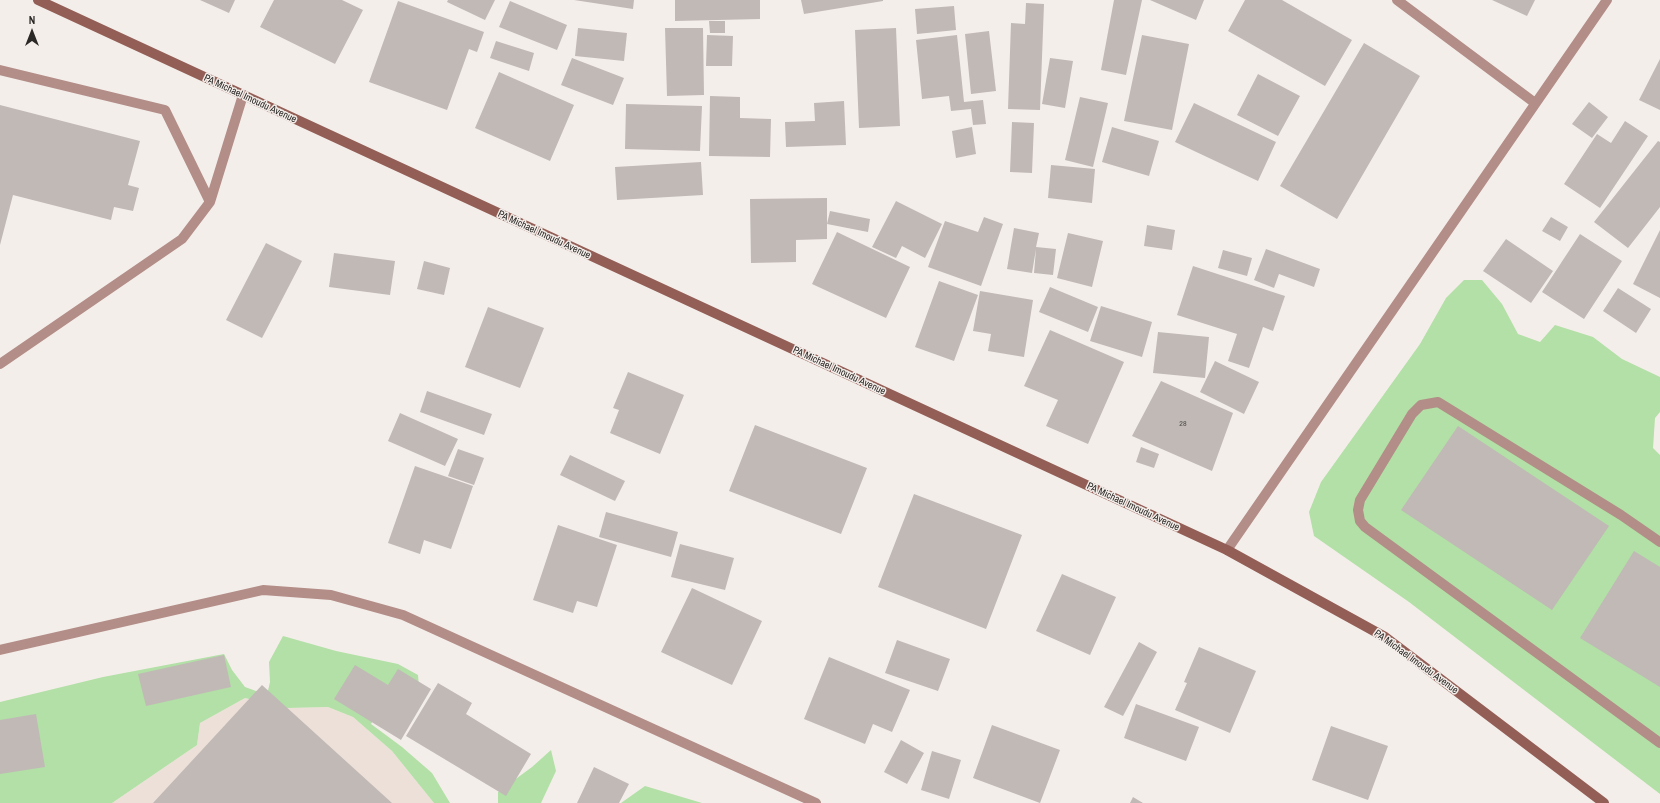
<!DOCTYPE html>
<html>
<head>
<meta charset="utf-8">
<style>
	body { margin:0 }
	#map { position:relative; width:1660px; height:803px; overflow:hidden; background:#f4eeea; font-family:"Archivo Narrow",sans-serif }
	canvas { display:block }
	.north { position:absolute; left:12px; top:12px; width:40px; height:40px; -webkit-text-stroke:3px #f4eeea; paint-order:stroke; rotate:0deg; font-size:11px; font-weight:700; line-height:16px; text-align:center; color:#2b2927 }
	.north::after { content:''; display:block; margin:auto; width:14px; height:18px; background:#2b2927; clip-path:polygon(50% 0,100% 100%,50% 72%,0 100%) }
</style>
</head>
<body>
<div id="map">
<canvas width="1660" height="803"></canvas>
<div class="north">N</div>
</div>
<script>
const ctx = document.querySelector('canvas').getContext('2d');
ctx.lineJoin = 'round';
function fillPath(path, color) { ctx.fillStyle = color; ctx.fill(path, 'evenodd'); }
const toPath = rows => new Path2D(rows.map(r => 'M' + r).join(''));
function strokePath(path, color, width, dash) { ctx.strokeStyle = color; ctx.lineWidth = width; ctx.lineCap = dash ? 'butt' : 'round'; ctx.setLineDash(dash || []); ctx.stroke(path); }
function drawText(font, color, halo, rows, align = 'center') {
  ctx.font = font + ' "Archivo Narrow",sans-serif'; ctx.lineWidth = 3; ctx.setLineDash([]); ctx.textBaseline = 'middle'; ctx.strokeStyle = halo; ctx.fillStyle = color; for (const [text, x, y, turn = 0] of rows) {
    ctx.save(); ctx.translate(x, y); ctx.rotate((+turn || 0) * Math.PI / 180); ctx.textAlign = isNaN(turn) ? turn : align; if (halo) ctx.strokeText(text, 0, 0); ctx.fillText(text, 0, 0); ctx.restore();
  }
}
fillPath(toPath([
	[245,698,287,708,328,707,353,717,392,751,434,803,112,803,197,745,200,723]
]), '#ede0d8');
fillPath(toPath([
	[1464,280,1482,280,1502,304,1518,334,1540,342,1555,325,1593,337,1622,359,1660,377,1660,412,1655,418,1653,448,1660,455,1660,794,1409,602,1314,536,1309,512,1321,482,1420,344,1446,298],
	[283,636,336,651,398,664,418,675,420,700,379,711,371,724,402,747,432,773,450,803,434,803,392,751,353,717,328,707,287,708,245,698,200,723,197,745,112,803,0,803,0,702,103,677,224,654,232,670,245,687,267,695,270,682,269,662],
	[551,750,556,771,541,803,498,803,498,792,532,767],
	[645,786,702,803,621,803]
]), '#b2e0a6');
fillPath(toPath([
	[200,0,235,0,229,13],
	[274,0,342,0,363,10,335,64,260,27],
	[448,0,495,0,485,20,447,2],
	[574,0,634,0,633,9],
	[675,0,760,0,760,19,675,21],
	[801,0,883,0,883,1,804,14],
	[1114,0,1142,0,1126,75,1101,70],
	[1150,0,1204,0,1196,20],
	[1245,0,1282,0,1352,40,1325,86,1228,31],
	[1492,0,1535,0,1527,16],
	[398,1,484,32,477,52,469,49,447,110,369,82],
	[510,1,567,25,557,50,499,27],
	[1026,3,1044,4,1040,110,1008,109,1011,23,1025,24],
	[954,6,956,30,917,34,915,9],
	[709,21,725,21,725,33,710,33],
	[578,28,627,33,624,61,575,56],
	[665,28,703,28,704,95,667,96],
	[896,28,900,126,859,128,855,30],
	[989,31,996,91,971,94,965,34],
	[707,35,733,36,732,66,706,66],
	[957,35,964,102,983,100,986,124,973,125,971,109,951,111,949,96,922,99,916,40],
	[1142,35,1189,44,1172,130,1124,121],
	[496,41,534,53,529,71,490,58],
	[1364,43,1420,76,1337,219,1280,186],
	[572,58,624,78,613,105,561,85],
	[1050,58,1073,61,1065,108,1042,104],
	[1660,59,1660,110,1639,100],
	[499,72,574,105,550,161,475,128],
	[1258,74,1300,96,1278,136,1237,115],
	[710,96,740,97,740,118,771,119,770,157,709,156],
	[1080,97,1108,103,1093,167,1065,160],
	[844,101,846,145,786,147,785,122,815,121,814,103],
	[1589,102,1608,117,1592,138,1572,124],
	[1194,103,1276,142,1258,181,1175,142],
	[626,104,702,106,700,151,625,149],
	[0,105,140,141,128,185,139,188,133,211,114,207,111,220,13,195,0,245],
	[1625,121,1648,136,1600,208,1564,184,1597,134,1611,143],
	[1012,122,1034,123,1032,173,1010,172],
	[972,127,976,154,956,158,952,131],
	[1112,127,1159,141,1149,176,1102,162],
	[1658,141,1660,142,1660,207,1628,248,1594,222],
	[701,162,703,195,617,200,615,167],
	[1051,165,1095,169,1092,203,1048,198],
	[827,198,827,239,796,240,796,262,751,263,750,199],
	[896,201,942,224,925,258,902,246,896,258,872,247],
	[830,211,870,219,868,232,827,224],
	[984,217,1003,224,981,286,928,267,945,221,978,232],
	[1551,217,1568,227,1560,241,1542,231],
	[1147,225,1175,230,1172,250,1144,246],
	[1014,228,1039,233,1036,247,1056,249,1053,275,1034,273,1036,249,1032,273,1007,269],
	[1660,230,1660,298,1633,284],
	[837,232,910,267,886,318,812,284],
	[1068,233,1103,241,1092,287,1057,278],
	[1580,234,1622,261,1584,319,1542,292],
	[1506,239,1553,271,1531,303,1483,271],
	[266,243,302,261,262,338,226,320],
	[1266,249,1320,269,1314,287,1279,274,1274,288,1254,280],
	[1223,250,1252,258,1247,276,1218,268],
	[334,253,395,261,390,295,329,287],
	[424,261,450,268,444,295,417,289],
	[1193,266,1285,296,1273,331,1263,327,1249,368,1228,361,1237,334,1177,315],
	[939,281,978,295,954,361,915,347],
	[1050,287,1098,307,1088,332,1039,312],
	[1618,288,1651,309,1636,333,1603,311],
	[980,291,1033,300,1024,357,988,351,991,334,973,331],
	[1101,306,1152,322,1142,357,1090,341],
	[488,307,544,328,520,388,465,367],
	[1050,330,1124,362,1088,444,1046,426,1058,400,1024,386],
	[1158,332,1209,337,1205,378,1153,373],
	[1215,361,1259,382,1244,414,1200,392],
	[628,372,684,395,660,454,610,433,619,410,613,408],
	[1161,381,1233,413,1212,471,1132,436],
	[427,391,492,414,484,435,420,412],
	[400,413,458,439,445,466,388,441],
	[755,425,867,468,841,534,729,491],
	[1458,426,1609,526,1552,610,1401,510],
	[1141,447,1159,454,1154,468,1136,462],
	[458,449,484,458,474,485,448,476],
	[570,455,625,481,615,501,560,475],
	[415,466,473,486,451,549,424,540,420,554,388,543],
	[914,494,1022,535,986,629,878,587],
	[606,512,678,532,671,557,599,537],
	[558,525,617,545,597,607,577,601,573,613,533,600],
	[680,544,734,558,725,590,671,577],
	[1634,551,1660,567,1660,687,1580,638],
	[1062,574,1116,597,1090,655,1036,631],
	[692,588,762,621,732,685,661,652],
	[897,640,950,659,938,691,885,673],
	[1139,642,1157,652,1123,716,1104,707],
	[1199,647,1256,671,1230,733,1175,710,1187,683,1184,682],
	[224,655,231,687,146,706,138,674],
	[829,657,910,690,892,732,873,724,865,744,804,719],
	[355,665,388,685,398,669,431,689,401,740,334,699],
	[438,683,472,703,466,714,531,754,506,796,406,736],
	[262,685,392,803,153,803],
	[1136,704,1199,727,1186,761,1124,738],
	[36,714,45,767,0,774,0,720],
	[992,725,1060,750,1040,803,973,778],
	[1331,726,1388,746,1368,800,1312,780],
	[901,740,924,753,907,784,884,772],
	[932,751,961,760,949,799,921,790],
	[594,767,629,784,619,803,577,803],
	[1133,797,1143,803,1130,803]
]), '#c0b9b6');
strokePath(toPath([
	[0,70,165,110,210,202],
	[0,364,182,239,210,202,243,95],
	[1660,542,1621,515,1438,402,1421,405,1412,414,1360,500,1358,510,1360,521,1365,527,1660,743]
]), '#b38d87', 10);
strokePath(toPath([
	[1397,0,1535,103],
	[1227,550,1607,0],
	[0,650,263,590,331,595,403,615,816,803]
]), '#b38d87', 10);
strokePath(toPath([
	[38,0,1227,550,1385,637,1604,803]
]), '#935e56', 10);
drawText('8px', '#504d4b', null, [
	["28",1183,424]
]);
drawText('10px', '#2b2927', '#f4eeea', [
	["PA Michael Imoudu Avenue",250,99,25],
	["PA Michael Imoudu Avenue",544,235,25],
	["PA Michael Imoudu Avenue",839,371,25],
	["PA Michael Imoudu Avenue",1133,507,25],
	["PA Michael Imoudu Avenue",1416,662,36]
]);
</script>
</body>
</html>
